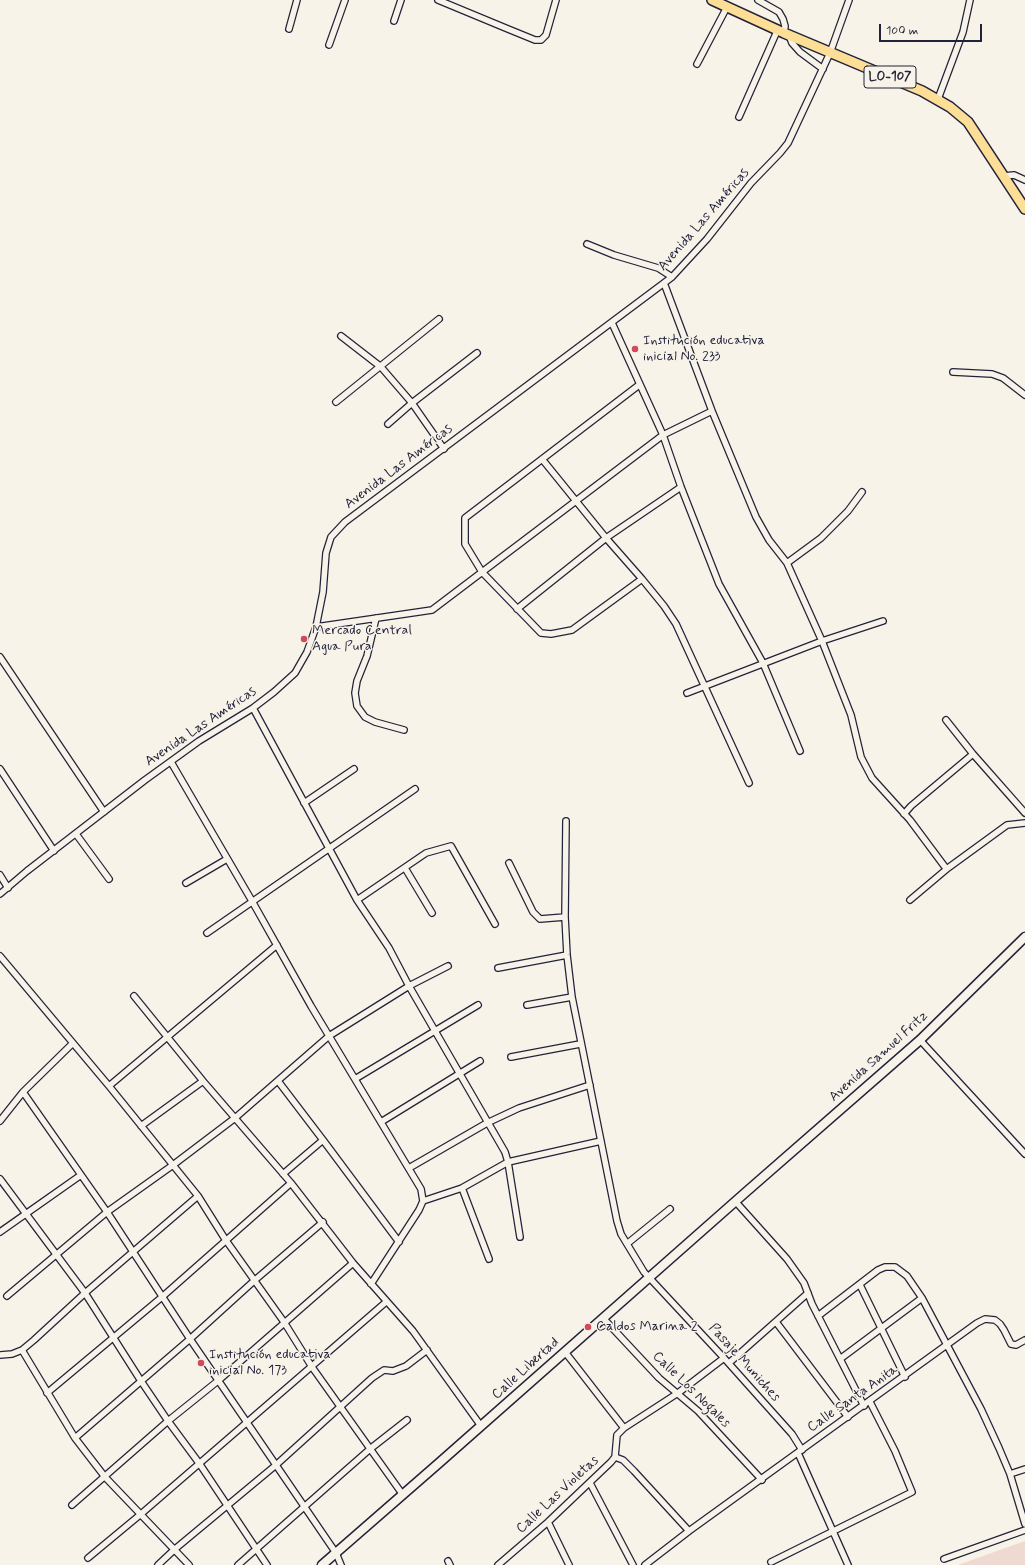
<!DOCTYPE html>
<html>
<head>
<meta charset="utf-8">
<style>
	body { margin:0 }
	#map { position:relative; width:1025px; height:1565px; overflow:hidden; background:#f7f3e8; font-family:Mynerve,sans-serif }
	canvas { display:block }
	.scale { position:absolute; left:879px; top:24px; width:103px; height:18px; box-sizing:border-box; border:2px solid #22223b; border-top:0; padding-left:5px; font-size:12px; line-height:14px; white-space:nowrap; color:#22223b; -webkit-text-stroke:3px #f7f3e8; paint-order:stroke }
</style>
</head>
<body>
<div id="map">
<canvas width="1025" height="1565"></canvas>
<div class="scale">100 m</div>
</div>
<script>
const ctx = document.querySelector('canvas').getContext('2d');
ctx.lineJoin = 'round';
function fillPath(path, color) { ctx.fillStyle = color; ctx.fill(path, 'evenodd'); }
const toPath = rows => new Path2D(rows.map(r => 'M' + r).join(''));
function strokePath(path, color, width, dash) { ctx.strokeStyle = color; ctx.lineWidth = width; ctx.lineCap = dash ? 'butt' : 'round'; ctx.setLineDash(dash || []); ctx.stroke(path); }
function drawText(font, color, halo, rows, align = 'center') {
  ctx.font = font + ' Mynerve,sans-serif'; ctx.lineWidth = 3; ctx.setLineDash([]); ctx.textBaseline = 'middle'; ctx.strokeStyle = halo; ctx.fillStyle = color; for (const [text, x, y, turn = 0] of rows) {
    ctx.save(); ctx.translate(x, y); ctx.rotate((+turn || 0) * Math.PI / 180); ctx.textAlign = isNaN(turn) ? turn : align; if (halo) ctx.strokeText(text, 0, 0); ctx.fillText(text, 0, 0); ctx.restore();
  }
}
fillPath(toPath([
	[1025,1541,1025,1565,958,1565,1011,1546]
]), '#eedad1');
const street = toPath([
	[438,0,508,29,535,40,541,40,546,35,556,0],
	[758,0,779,12,783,19,785,26,784,33],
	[394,21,401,0],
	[289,29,297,0],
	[789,35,792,43,800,52,823,69],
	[329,45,345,0],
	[697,64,727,7],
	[938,99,963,32,970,0],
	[739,117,778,29],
	[1004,176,1014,175,1025,180],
	[587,244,614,255,658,268,672,277],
	[664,283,712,411,756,517,769,540,787,563,822,641,851,715,861,757,872,778,910,820,945,867,948,868],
	[612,323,663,435,681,487,719,584,763,663,800,751],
	[341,336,381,367,412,403,444,449],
	[953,372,992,374,1003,378,1025,395],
	[639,385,465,518,465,544,482,572,541,633,551,634,572,630,642,579],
	[336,402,439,319],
	[388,424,412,403,477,353],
	[542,459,606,538,642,579,664,606,676,624,749,783],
	[787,563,821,538,848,511,862,492],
	[517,609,606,538,681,487],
	[376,618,367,656,357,681,355,693,357,706,365,717,375,722,404,730],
	[316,627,432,610,663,435,712,411],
	[0,657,104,812],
	[687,693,822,641,883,621],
	[253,708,357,900,389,948,409,986,505,1152,508,1162,520,1237],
	[946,720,973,754,1025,813],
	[171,762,252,901,311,1006,421,1189,423,1201,419,1210,371,1284],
	[0,769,54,851],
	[304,803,354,769],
	[904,814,911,806,973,754],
	[566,821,565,917,567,955,572,997,617,1221,621,1234,644,1272,724,1358,792,1434,802,1450],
	[76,834,109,879],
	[509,863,533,912,540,919,565,917],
	[405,868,432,913],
	[0,875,8,888],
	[186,883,227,859],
	[0,894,27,871,145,780,199,741,253,708,274,692,295,673,307,652,316,627,323,592,326,553,331,537,345,522,672,277,707,239,751,183,780,153,788,143,830,53,849,0],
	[357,900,426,853,451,846,495,924],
	[910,900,948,868,1007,825,1025,823],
	[207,933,415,789],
	[0,956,109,1086,198,1196,225,1239,284,1322,312,1367,403,1495],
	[498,968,567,955],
	[134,996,203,1081,291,1183,353,1263,413,1331,481,1426],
	[527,1005,572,997],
	[920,1040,1025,1154],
	[511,1057,580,1044],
	[355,1079,478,1005],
	[278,1081,323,1140],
	[109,1086,277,945],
	[23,1092,107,1212,190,1339,336,1553,341,1565],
	[0,1121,23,1092,73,1043],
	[381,1122,480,1061],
	[141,1126,203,1081],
	[409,1168,487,1123,519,1108,590,1085],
	[283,1174,323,1140,399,1242],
	[0,1179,85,1293,141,1381,168,1421,199,1463,267,1565],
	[462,1188,489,1259],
	[423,1201,462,1188,508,1162,601,1141],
	[735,1201,787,1259,804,1283,812,1304,864,1406],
	[0,1232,81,1175],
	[628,1243,670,1209],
	[860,1285,905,1377],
	[7,1296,107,1212,173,1165,235,1118,329,1036,409,986,448,966],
	[818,1316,878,1270,885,1267,895,1267,907,1276,922,1298,981,1409,999,1448,1010,1474,1025,1524],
	[603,1318,659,1378,698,1411,762,1480],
	[776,1322,848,1417],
	[22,1350,75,1438,105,1477,189,1565],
	[565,1352,624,1428],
	[0,1355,12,1354,22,1350,34,1340,85,1293,198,1196],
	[840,1359,922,1298],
	[729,1363,808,1293],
	[47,1393,162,1297,291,1183],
	[75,1438,190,1339,255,1280,323,1222],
	[798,1453,848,1565],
	[615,1457,623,1460,634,1471,689,1531],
	[1010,1474,1025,1469],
	[590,1483,633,1565],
	[72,1505,168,1421,219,1380,353,1263],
	[548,1522,569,1565],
	[88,1558,141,1514,386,1302],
	[944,1559,1025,1530],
	[448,1561,450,1565],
	[771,1562,912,1492,895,1451,870,1402],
	[158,1565,175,1549,276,1465,372,1378,384,1370,393,1371,406,1366,427,1350],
	[238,1565,370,1449,407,1420],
	[498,1565,548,1522,611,1462,615,1457,617,1435,624,1428,678,1393,724,1358],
	[645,1565,689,1531,977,1323,985,1319,995,1320,1000,1324,1004,1330,1011,1344,1016,1345,1025,1340]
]);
const secondary = toPath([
	[322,1565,439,1463,746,1192,920,1040,1025,937]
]);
const primary = toPath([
	[712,0,784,33,922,91,950,107,968,122,1025,209]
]);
strokePath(street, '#22223b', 8);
strokePath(secondary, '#22223b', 11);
strokePath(primary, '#22223b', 12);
strokePath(street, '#f7f3e8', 5.5);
strokePath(secondary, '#f7f3e8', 8);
strokePath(primary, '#fdde96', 9);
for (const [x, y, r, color] of [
	[635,349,4,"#d1495b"],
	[304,639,4,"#d1495b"],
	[588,1327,4,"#d1495b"],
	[201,1363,4,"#d1495b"]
]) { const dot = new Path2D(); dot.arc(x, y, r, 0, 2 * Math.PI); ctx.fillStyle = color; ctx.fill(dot); strokePath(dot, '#f7f3e8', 1.5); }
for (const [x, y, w] of [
	[890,77,52]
]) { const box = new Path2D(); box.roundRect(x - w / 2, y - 11, w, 22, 3); ctx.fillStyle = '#f7f3e8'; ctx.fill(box); strokePath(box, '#22223b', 1); }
drawText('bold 13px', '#22223b', null, [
	["LO-107",890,77]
]);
drawText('14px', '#22223b', '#f7f3e8', [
	["Avenida Las Américas",704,220,-49],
	["Avenida Las Américas",399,467,-37],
	["Avenida Las Américas",201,727,-34],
	["Avenida Samuel Fritz",879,1057,-42],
	["Pasaje Muniches",744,1363,48],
	["Calle Libertad",526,1369,-42],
	["Calle Los Nogales",691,1390,44],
	["Calle Santa Anita",853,1399,-35],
	["Calle Las Violetas",558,1495,-43]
]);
drawText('14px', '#22223b', '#f7f3e8', [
	["Institución educativa",643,341],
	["inicial No. 233",643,357],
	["Mercado Central",312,631],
	["Agua Pura",312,647],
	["Caldos Marina 2",596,1327],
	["Institución educativa",209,1355],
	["inicial No. 173",209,1371]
], 'left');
</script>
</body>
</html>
